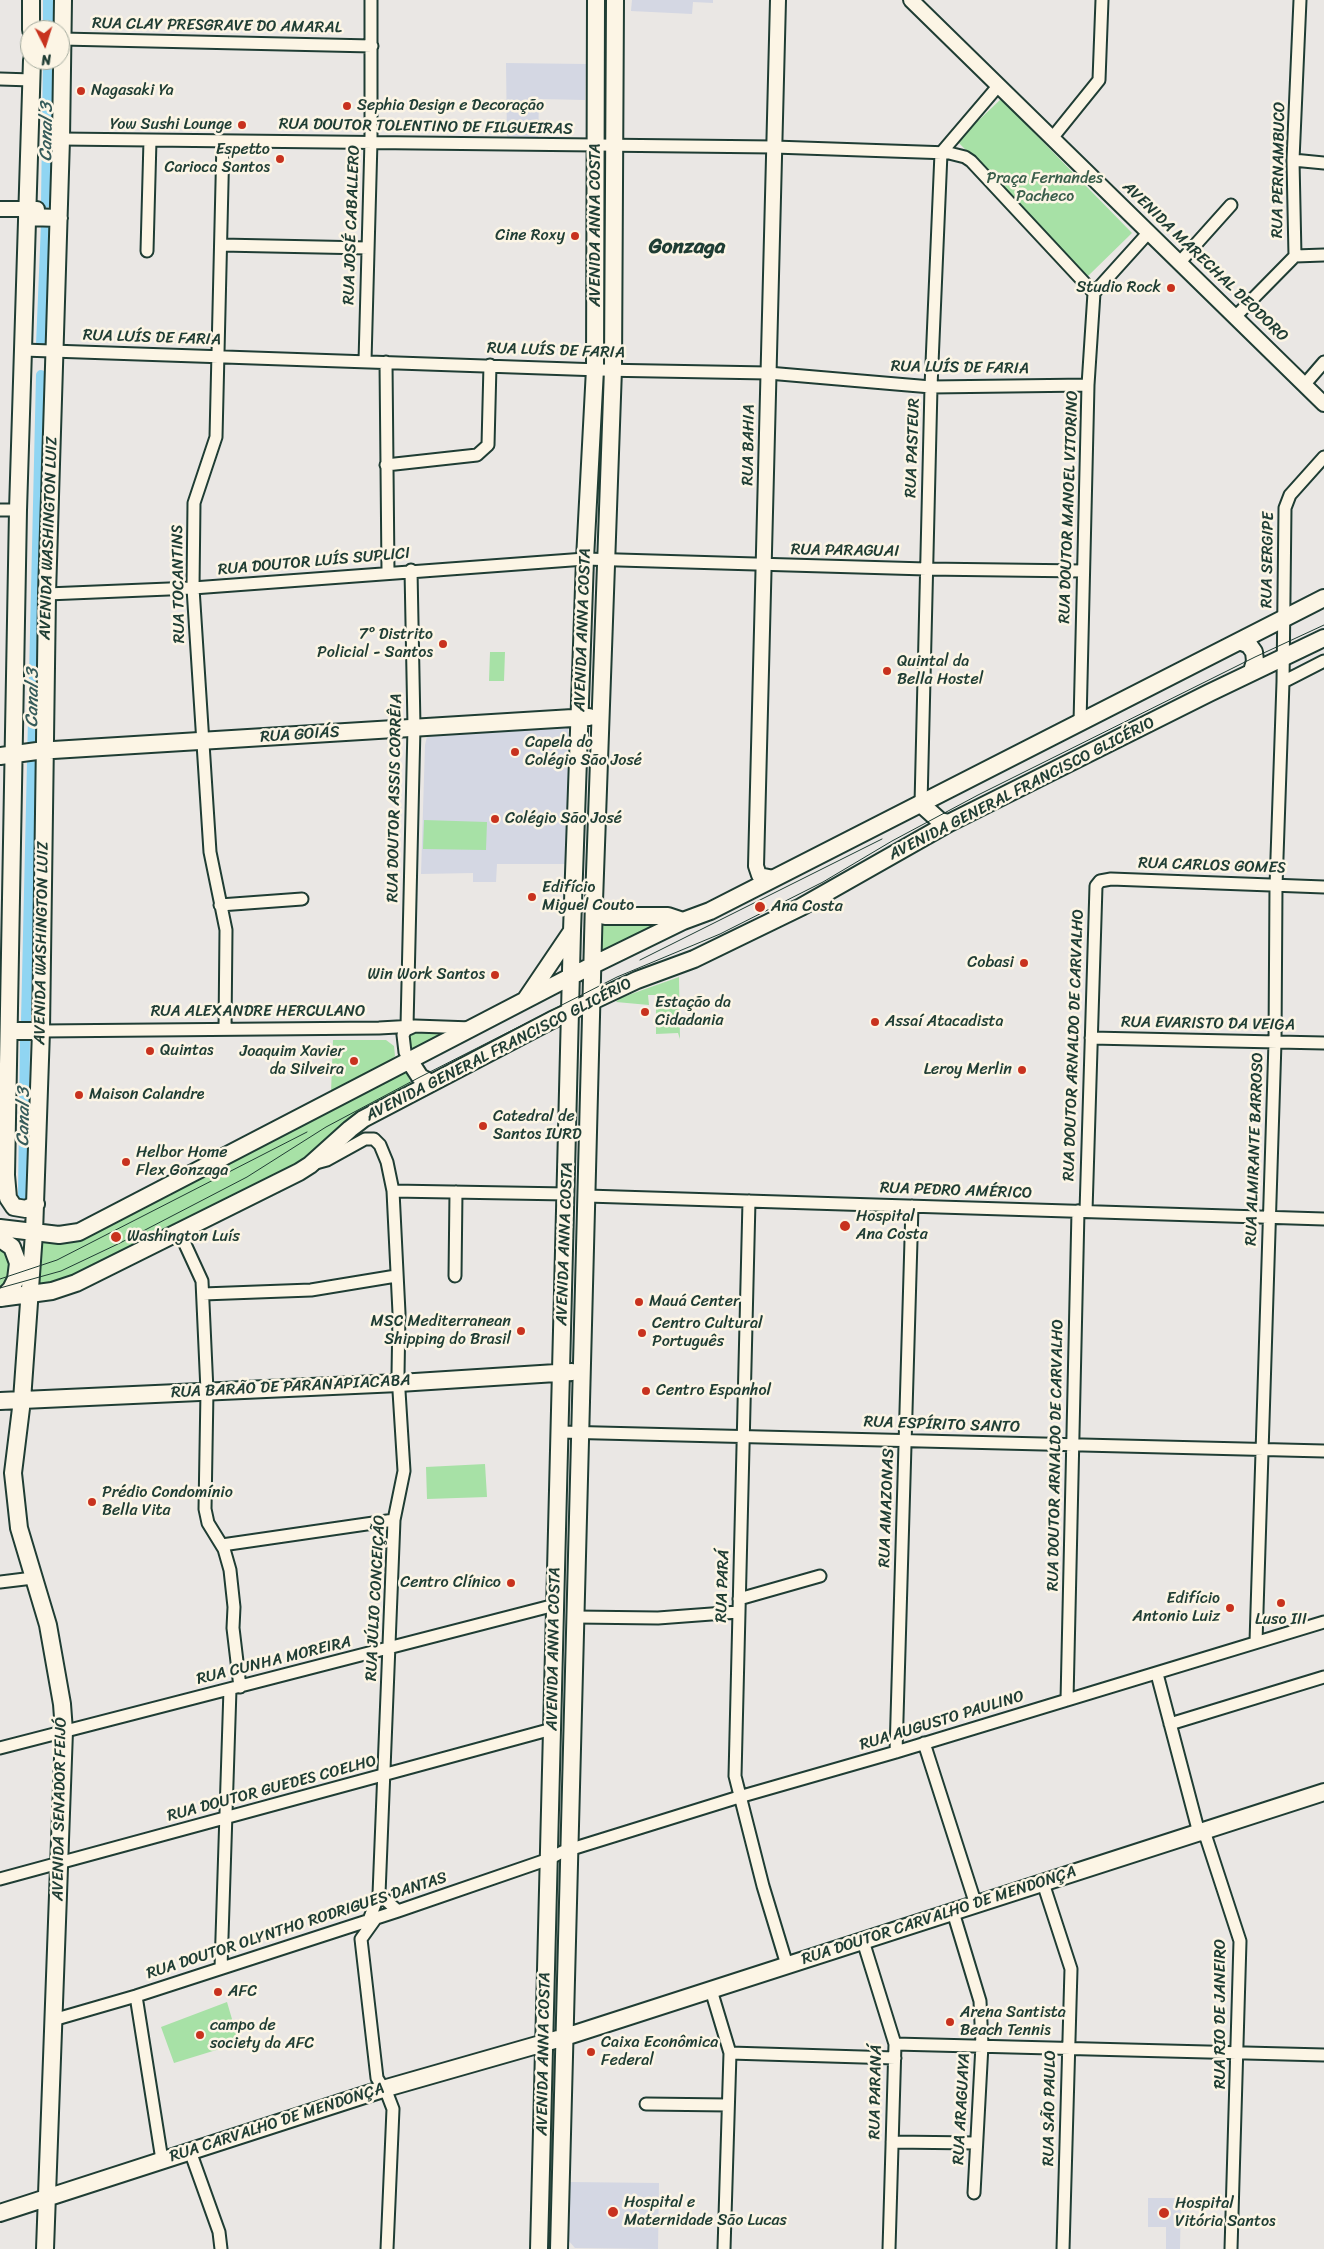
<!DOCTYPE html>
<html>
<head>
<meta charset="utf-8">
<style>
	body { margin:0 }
	#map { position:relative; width:1324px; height:2249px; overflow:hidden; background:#eae7e4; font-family:Sriracha,sans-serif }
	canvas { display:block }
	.north { position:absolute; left:20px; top:20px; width:50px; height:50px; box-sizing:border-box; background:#fcf5e5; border:1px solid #a4ab9e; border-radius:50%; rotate:175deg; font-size:14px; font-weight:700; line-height:20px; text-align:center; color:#1f3d34 }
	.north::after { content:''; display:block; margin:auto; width:18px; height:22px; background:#c8321e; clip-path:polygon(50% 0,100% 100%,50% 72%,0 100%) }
</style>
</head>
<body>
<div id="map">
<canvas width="1324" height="2249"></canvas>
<div class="north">N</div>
</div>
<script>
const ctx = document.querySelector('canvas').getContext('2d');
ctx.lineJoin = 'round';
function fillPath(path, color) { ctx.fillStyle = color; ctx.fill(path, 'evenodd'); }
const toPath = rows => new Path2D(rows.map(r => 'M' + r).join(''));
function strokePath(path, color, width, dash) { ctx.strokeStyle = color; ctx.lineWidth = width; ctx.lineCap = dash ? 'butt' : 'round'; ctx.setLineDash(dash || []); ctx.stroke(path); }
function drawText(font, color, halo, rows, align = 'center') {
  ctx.font = font + ' Sriracha,sans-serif'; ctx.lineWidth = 5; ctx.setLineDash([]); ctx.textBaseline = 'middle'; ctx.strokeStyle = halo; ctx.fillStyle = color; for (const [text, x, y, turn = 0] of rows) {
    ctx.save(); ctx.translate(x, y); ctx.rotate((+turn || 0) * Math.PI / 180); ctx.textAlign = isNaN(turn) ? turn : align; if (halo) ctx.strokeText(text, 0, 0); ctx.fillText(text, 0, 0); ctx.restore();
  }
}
fillPath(toPath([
	[632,0,713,0,713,3,693,2,692,14,631,11],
	[506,63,586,64,585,100,539,99,538,142,507,142],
	[568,726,567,864,497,864,496,882,473,882,473,873,421,874,425,745,428,732],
	[569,2182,659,2183,658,2249,575,2248,568,2240],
	[1148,2198,1181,2198,1180,2249,1166,2249,1166,2227,1148,2227]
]), '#d4d7e3');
fillPath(toPath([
	[1001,99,1132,233,1088,276,957,141],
	[490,652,505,652,504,681,489,681],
	[424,820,487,822,486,850,423,849],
	[657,921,659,925,600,952,601,922],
	[679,977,680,1039,678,1033,656,1034,656,995,648,995,649,1005,616,1002,620,998],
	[418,1031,445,1032,415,1048,412,1048,409,1037,411,1033],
	[333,1040,386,1040,394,1046,395,1056,389,1062,331,1092],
	[406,1071,412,1086,305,1160,74,1277,37,1288,40,1239,60,1242],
	[0,1242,3,1244,13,1272,0,1292],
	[485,1464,487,1497,427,1499,426,1467],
	[227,2002,239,2043,174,2063,161,2027]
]), '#a7e1a6');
strokePath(toPath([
	[48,30,48,0],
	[46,203,48,60],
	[41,345,46,224],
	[26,1020,41,375],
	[23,1195,25,1039]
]), '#90d5f2', 10);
const minor = toPath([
	[62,39,372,46],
	[0,79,32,80],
	[1053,137,1099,80,1102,0],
	[61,139,774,147,949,153,965,157,971,161,1094,293,1149,232],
	[223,141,216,437,194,503,193,588,210,852,226,930,225,1029],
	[1293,160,1324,163],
	[221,245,368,248],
	[147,251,150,140],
	[1295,256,1324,255],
	[1180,262,1231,205],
	[1235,317,1295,256,1293,160,1300,0],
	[23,350,600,370,768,373,931,387,1088,385],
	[365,361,371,141,371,0],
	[386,362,388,572],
	[1305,384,1324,362],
	[386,465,477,455,488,445,490,365],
	[0,510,18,510],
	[47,594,193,588,585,559,926,569,1083,571],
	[1283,682,1324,661],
	[1080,723,1088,385,1094,293],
	[921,804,931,387,941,153,999,85],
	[220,905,302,899],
	[407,1026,414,727,411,570],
	[41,1031,379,1028,415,1026,472,1028],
	[1091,1038,1324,1043],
	[409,1060,405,1052,403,1035,406,1030,415,1026],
	[316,1163,327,1160,365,1139,374,1139,380,1145,387,1162,393,1191,399,1313,398,1375,404,1471,394,1520,379,1894,369,1920],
	[393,1191,567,1194],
	[587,1196,1324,1219],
	[749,1201,735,1776,763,1886,787,1965],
	[1086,1211,1096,886,1100,881,1111,879,1324,887],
	[179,1231,202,1281,207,1391,205,1509,208,1523,224,1549,230,1570,234,1607,233,1628,240,1687],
	[455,1276,456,1192],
	[203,1294,311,1290,396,1276],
	[560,1432,1324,1451],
	[222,1545,394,1520],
	[0,1582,33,1578],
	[739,1599,820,1576],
	[576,1617,658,1618,738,1612],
	[1256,1642,1275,1042,1276,886,1283,682,1285,508,1290,495,1324,457],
	[1157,1674,1199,1833,1206,1837,1240,1941,1231,2249],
	[1067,1700,1078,1211],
	[1170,1724,1324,1677],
	[924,1743,976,1905],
	[0,1748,555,1605],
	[896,1752,912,1206],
	[0,1879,552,1729],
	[1043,1883,1071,1969,1063,2249],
	[379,1894,398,1911],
	[953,1912,980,2001,982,2045,974,2193],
	[376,1918,361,1939,377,2078,388,2096,393,2109,387,2249],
	[863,1941,895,2044,889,2249],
	[221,1968,230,1689],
	[711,1990,730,2053,724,2249],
	[136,1996,162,2160],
	[53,2020,136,1996,398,1911,549,1859,562,1852,739,1797,896,1752,1324,1622],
	[895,2044,1324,2055],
	[730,2053,895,2058],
	[646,2104,728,2105],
	[892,2142,976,2143],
	[190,2151,219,2232,221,2249]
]);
const tertiary = toPath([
	[911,0,1324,404],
	[0,209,37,209],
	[774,878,759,875,756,866,778,0]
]);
const secondary = toPath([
	[31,0,31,30],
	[32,60,18,510,6,1175,8,1198,14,1207,26,1209,36,1204],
	[27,217,59,218],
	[1240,641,1249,645,1254,652,1255,661,1252,671],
	[0,756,37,751,589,717],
	[921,804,940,821,949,823],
	[594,901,598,910,605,916,668,916,683,921],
	[526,999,572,931],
	[9,1031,41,1031],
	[409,1060,420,1077,431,1083],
	[0,1228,59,1235,79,1232,593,965,683,921,710,911,1324,598],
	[0,1239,12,1247,18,1263,16,1279,11,1289,2,1298],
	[0,1298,52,1291,76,1283,299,1172,310,1165,350,1129,363,1119,552,1020,637,980,694,959,801,907,949,823,1209,693,1324,638],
	[0,1401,399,1383,572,1372],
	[0,2213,383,2089,565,2037,1324,1792],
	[45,2249,64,1731,62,1704,48,1625,19,1528,13,1473,22,1400,34,1233,41,1031,47,594,61,139,63,0],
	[539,2249,572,931,585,559,595,369,596,0],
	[559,2249,594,901,613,369,615,0]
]);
strokePath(minor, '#1f3d34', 15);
strokePath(tertiary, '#1f3d34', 18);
strokePath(secondary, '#1f3d34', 20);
strokePath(minor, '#fcf5e5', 11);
strokePath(tertiary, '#fcf5e5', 14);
strokePath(secondary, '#fcf5e5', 16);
strokePath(toPath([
	[640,960,882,839],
	[0,1279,57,1260,307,1132],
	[0,1288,61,1271,120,1243,247,1177,326,1127,420,1077,617,977,720,934,823,882,892,841,978,795,1255,657,1324,625]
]), '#1f3d34', 1);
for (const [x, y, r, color] of [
	[81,91,5,"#c8321e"],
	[347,106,5,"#c8321e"],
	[242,125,5,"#c8321e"],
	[280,159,5,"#c8321e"],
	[575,236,5,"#c8321e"],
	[1171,288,5,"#c8321e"],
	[443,644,5,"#c8321e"],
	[887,671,5,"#c8321e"],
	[515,752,5,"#c8321e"],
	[495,819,5,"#c8321e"],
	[532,897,5,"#c8321e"],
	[760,907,6,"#c8321e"],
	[1024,963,5,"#c8321e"],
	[495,975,5,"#c8321e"],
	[645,1012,5,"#c8321e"],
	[875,1022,5,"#c8321e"],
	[150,1051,5,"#c8321e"],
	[354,1061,5,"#c8321e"],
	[1022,1070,5,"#c8321e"],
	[79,1095,5,"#c8321e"],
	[483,1126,5,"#c8321e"],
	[126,1162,5,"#c8321e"],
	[845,1226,6,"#c8321e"],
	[116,1237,6,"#c8321e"],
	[639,1302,5,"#c8321e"],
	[521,1331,5,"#c8321e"],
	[642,1333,5,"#c8321e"],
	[646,1391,5,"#c8321e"],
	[92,1502,5,"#c8321e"],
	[511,1583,5,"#c8321e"],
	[1281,1603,5,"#c8321e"],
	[1230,1608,5,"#c8321e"],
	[218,1992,5,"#c8321e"],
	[950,2022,5,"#c8321e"],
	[200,2035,5,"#c8321e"],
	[591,2052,5,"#c8321e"],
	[613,2212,6,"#c8321e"],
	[1164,2213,6,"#c8321e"]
]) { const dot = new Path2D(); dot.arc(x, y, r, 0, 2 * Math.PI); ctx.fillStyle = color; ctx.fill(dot); strokePath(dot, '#fcf5e5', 2); }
drawText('16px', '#1f3d34', '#fcf5e5', [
	["RUA CLAY PRESGRAVE DO AMARAL",217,26,1],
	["RUA DOUTOR TOLENTINO DE FILGUEIRAS",426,127,1],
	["RUA PERNAMBUCO",1279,170,-89],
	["RUA JOSÉ CABALLERO",352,225,-88],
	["AVENIDA ANNA COSTA",596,225,-90],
	["AVENIDA MARECHAL DEODORO",1205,262,44],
	["RUA LUÍS DE FARIA",152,338,2],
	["RUA LUÍS DE FARIA",556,351,2],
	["RUA LUÍS DE FARIA",960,368,1],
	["RUA BAHIA",749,445,-89],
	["RUA PASTEUR",913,448,-88],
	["RUA DOUTOR MANOEL VITORINO",1069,507,-88],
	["AVENIDA WASHINGTON LUIZ",49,538,-88],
	["RUA PARAGUAI",845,551,1],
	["RUA SERGIPE",1268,560,-89],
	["RUA DOUTOR LUÍS SUPLICI",314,562,-5],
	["RUA TOCANTINS",179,584,-91],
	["AVENIDA ANNA COSTA",583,630,-88],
	["RUA GOIÁS",300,735,-4],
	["AVENIDA GENERAL FRANCISCO GLICÉRIO",1022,789,-27],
	["RUA DOUTOR ASSIS CORRÊIA",395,798,-89],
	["RUA CARLOS GOMES",1212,866,2],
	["AVENIDA WASHINGTON LUIZ",42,943,-89],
	["RUA ALEXANDRE HERCULANO",258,1012],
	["RUA EVARISTO DA VEIGA",1208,1024,1],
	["RUA DOUTOR ARNALDO DE CARVALHO",1074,1045,-88],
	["AVENIDA GENERAL FRANCISCO GLICÉRIO",499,1050,-27],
	["RUA ALMIRANTE BARROSO",1255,1149,-88],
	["RUA PEDRO AMÉRICO",956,1191,2],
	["AVENIDA ANNA COSTA",565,1244,-88],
	["RUA BARÃO DE PARANAPIACABA",291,1387,-3],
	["RUA ESPÍRITO SANTO",942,1425,2],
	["RUA DOUTOR ARNALDO DE CARVALHO",1056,1455,-89],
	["RUA AMAZONAS",887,1508,-88],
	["RUA PARÁ",723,1586,-88],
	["RUA JÚLIO CONCEIÇÃO",376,1598,-87],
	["AVENIDA ANNA COSTA",554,1649,-89],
	["RUA CUNHA MOREIRA",274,1661,-14],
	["RUA AUGUSTO PAULINO",942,1721,-17],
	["RUA DOUTOR GUEDES COELHO",272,1789,-15],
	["AVENIDA SENADOR FEIJÓ",60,1809,-89],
	["RUA DOUTOR CARVALHO DE MENDONÇA",939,1916,-18],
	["RUA DOUTOR OLYNTHO RODRIGUES DANTAS",297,1926,-18],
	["RUA RIO DE JANEIRO",1221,2014,-90],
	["AVENIDA ANNA COSTA",544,2054,-89],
	["RUA PARANÁ",876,2092,-89],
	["RUA SÃO PAULO",1050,2108,-89],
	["RUA ARAGUAYA",962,2109,-87],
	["RUA CARVALHO DE MENDONÇA",277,2123,-18]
]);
drawText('16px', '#1f3d34', '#fcf5e5', [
	["Nagasaki Ya",91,91],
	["Sephia Design e Decoração",357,106],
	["Yow Sushi Lounge",232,125,"right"],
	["Espetto",270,150,"right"],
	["Carioca Santos",270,168,"right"],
	["Cine Roxy",565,236,"right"],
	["Studio Rock",1161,288,"right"],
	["7° Distrito",433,635,"right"],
	["Policial - Santos",433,653,"right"],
	["Quintal da",897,662],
	["Bella Hostel",897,680],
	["Capela do",525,743],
	["Colégio São José",525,761],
	["Colégio São José",505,819],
	["Edifício",542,888],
	["Miguel Couto",542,906],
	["Ana Costa",771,907],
	["Cobasi",1014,963,"right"],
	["Win Work Santos",485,975,"right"],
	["Estação da",655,1003],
	["Cidadania",655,1021],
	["Assaí Atacadista",885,1022],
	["Quintas",160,1051],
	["Joaquim Xavier",344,1052,"right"],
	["da Silveira",344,1070,"right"],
	["Leroy Merlin",1012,1070,"right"],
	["Maison Calandre",89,1095],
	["Catedral de",493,1117],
	["Santos IURD",493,1135],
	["Helbor Home",136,1153],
	["Flex Gonzaga",136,1171],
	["Hospital",856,1217],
	["Ana Costa",856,1235],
	["Washington Luís",127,1237],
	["Mauá Center",649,1302],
	["MSC Mediterranean",511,1322,"right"],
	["Shipping do Brasil",511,1340,"right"],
	["Centro Cultural",652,1324],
	["Português",652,1342],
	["Centro Espanhol",656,1391],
	["Prédio Condomínio",102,1493],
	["Bella Vita",102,1511],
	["Centro Clínico",501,1583,"right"],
	["Edifício",1220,1599,"right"],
	["Antonio Luiz",1220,1617,"right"],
	["Luso III",1281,1620,"center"],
	["AFC",228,1992],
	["Arena Santista",960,2013],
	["Beach Tennis",960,2031],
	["campo de",210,2026],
	["society da AFC",210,2044],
	["Caixa Econômica",601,2043],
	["Federal",601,2061],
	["Hospital e",624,2203],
	["Maternidade São Lucas",624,2221],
	["Hospital",1175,2204],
	["Vitória Santos",1175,2222]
], 'left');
drawText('16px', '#3a5e4b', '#fcf5e5', [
	["Praça Fernandes",1045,179],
	["Pacheco",1045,197]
]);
drawText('italic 18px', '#365b5a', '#fcf5e5', [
	["Canal 3",47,132,-89],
	["Canal 3",33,698,-89],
	["Canal 3",24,1117,-89]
]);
drawText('bold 21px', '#1f3d34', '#fcf5e5', [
	["Gonzaga",687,248]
]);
</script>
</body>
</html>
